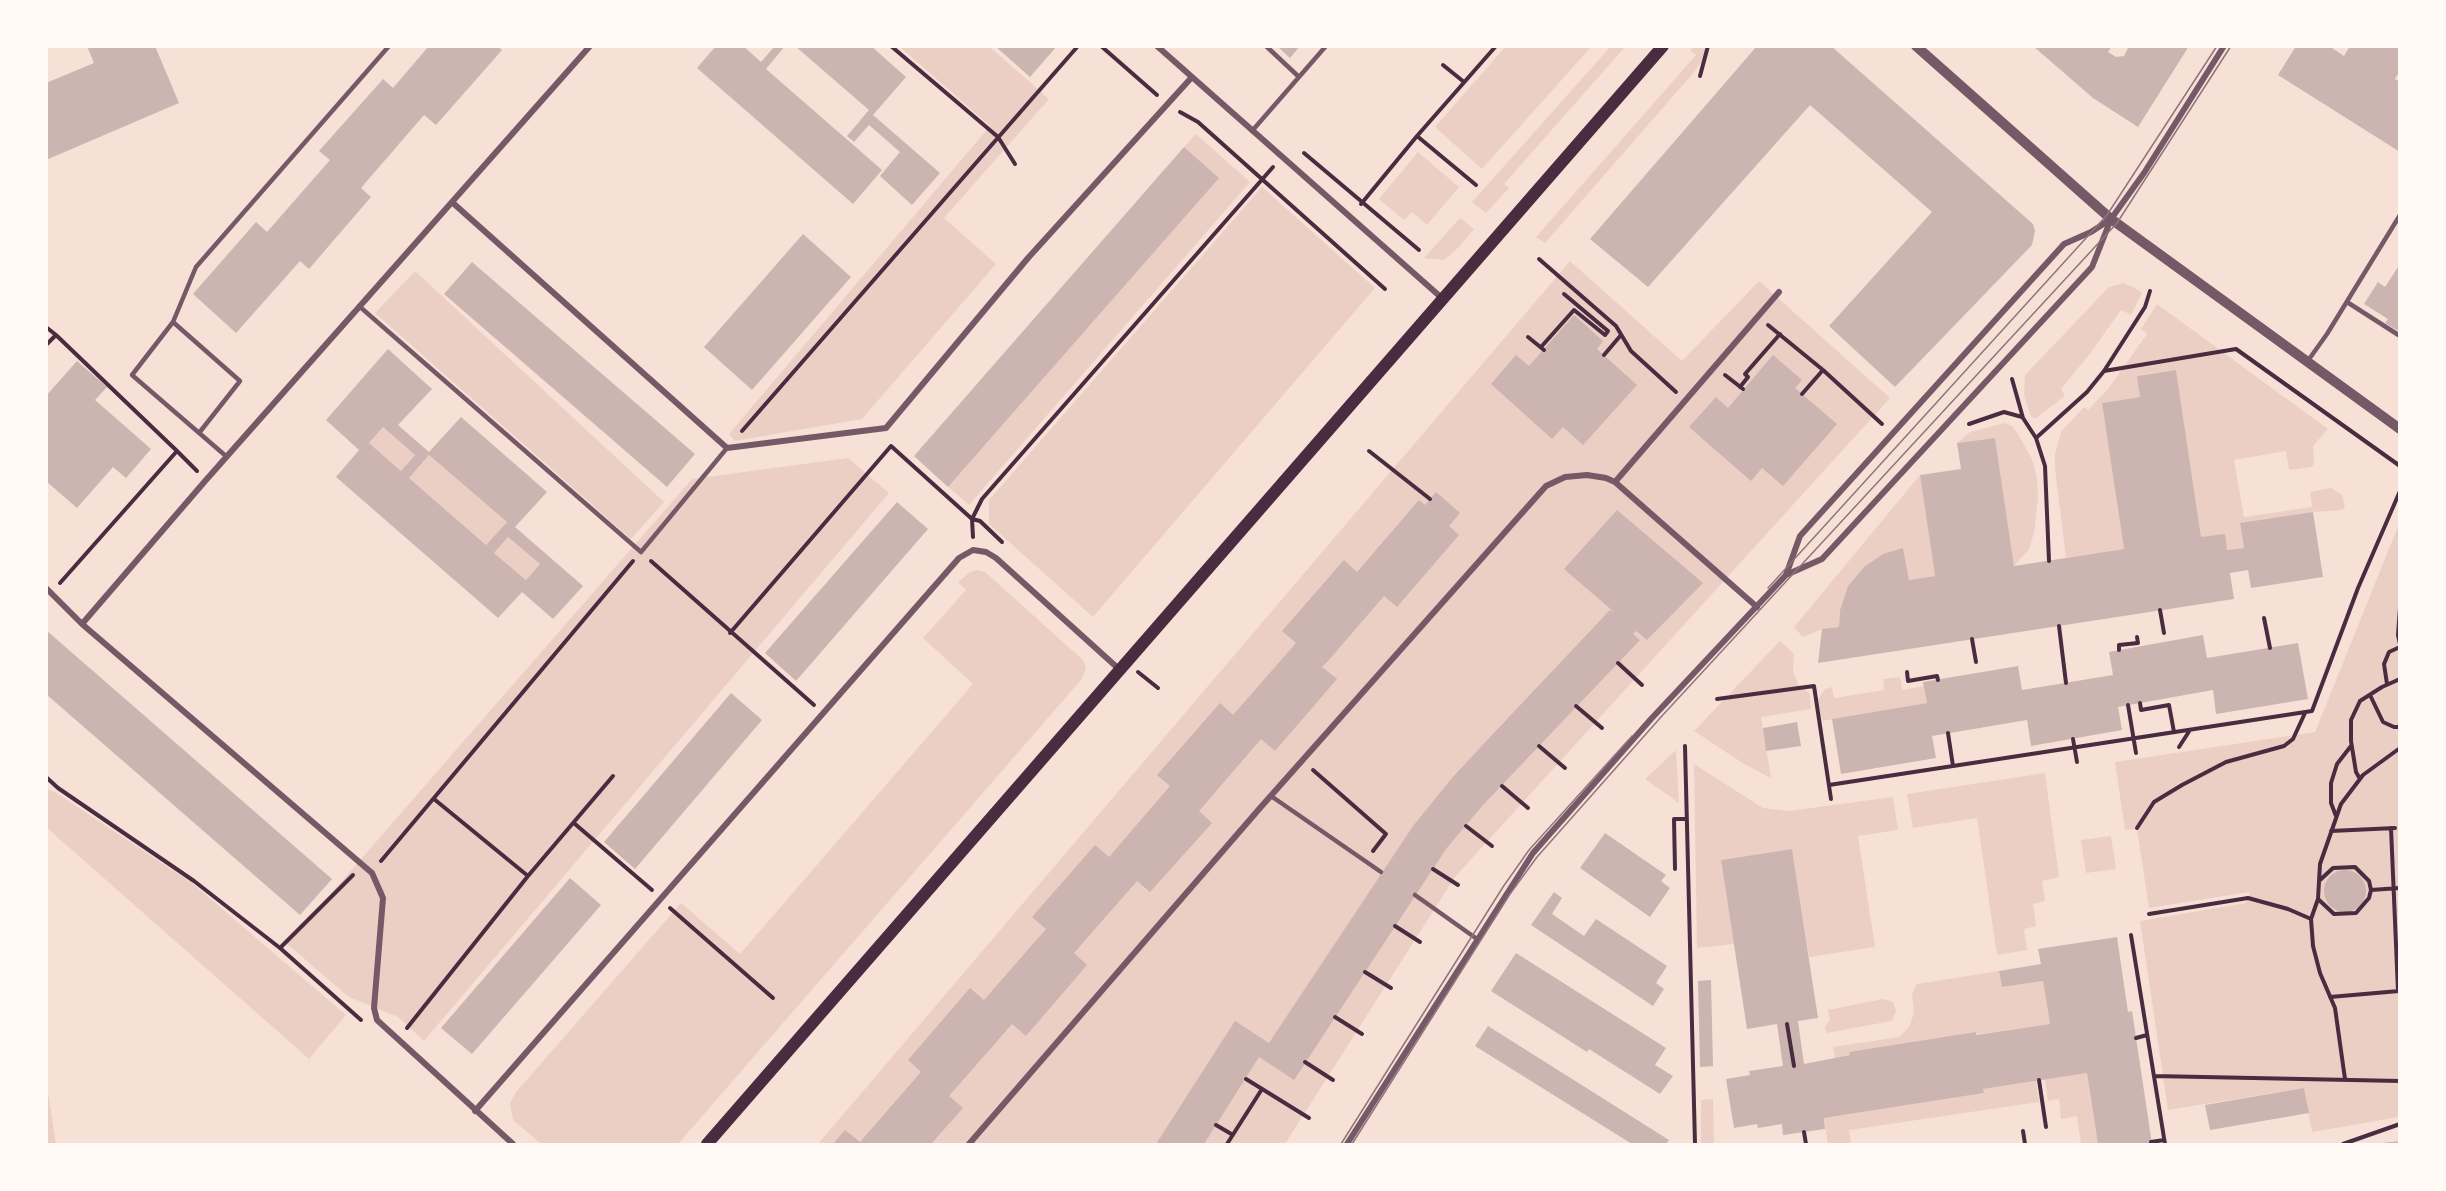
<!DOCTYPE html>
<html>
<head>
<meta charset="utf-8">
<style>
	body { margin:0 }
	#map { position:relative; width:2446px; height:1191px; overflow:hidden; background:#f7e1d7; font-family:"Work Sans",sans-serif }
	canvas { display:block }
	.frame { position:absolute; inset:0; border:48px solid #fffaf5; pointer-events:none }
</style>
</head>
<body>
<div id="map">
<canvas width="2446" height="1191"></canvas>
<div class="frame"></div>
</div>
<script>
const ctx = document.querySelector('canvas').getContext('2d');
ctx.lineJoin = 'round';
function fillPath(path, color) { ctx.fillStyle = color; ctx.fill(path, 'evenodd'); }
const toPath = rows => new Path2D(rows.map(r => 'M' + r).join(''));
function strokePath(path, color, width, dash) { ctx.strokeStyle = color; ctx.lineWidth = width; ctx.lineCap = dash ? 'butt' : 'round'; ctx.setLineDash(dash || []); ctx.stroke(path); }
fillPath(toPath([
	[1506,46,1591,47,1482,169,1435,127],
	[1611,46,1625,47,1504,184,1509,188,1486,213,1472,202],
	[1693,46,1706,47,1701,62,1695,71,1545,243,1536,237,1696,55,1690,50],
	[900,47,990,47,1049,99,944,218,996,264,862,419,735,441,729,434,990,126],
	[1196,134,1250,182,969,505,948,487,1218,178,1184,147],
	[1418,152,1459,187,1427,225,1412,212,1404,220,1379,199],
	[1262,187,1375,288,1093,617,989,524,989,500],
	[1460,218,1474,229,1459,247,1444,260,1424,258],
	[1570,261,1682,361,1759,281,1890,398,1455,877,1285,1144,818,1144],
	[415,271,664,502,631,539,375,313],
	[2123,283,2133,287,2142,293,2131,315,2121,310,2089,355,2061,389,2065,396,2036,418,2031,417,2024,395,2025,375,2109,287],
	[2157,304,2328,429,2313,446,2314,464,2311,467,2289,470,2286,451,2234,460,2244,517,2312,507,2310,492,2331,488,2342,495,2345,507,2342,510,2313,512,2240,524,2244,548,2227,550,2201,537,2176,370,2138,375,2140,397,2102,403,2124,549,2066,558,2055,469,2055,454,2061,432,2084,407,2088,410,2108,389,2147,334,2141,329],
	[2005,423,2013,427,2018,434,2032,459,2037,478,2038,497,2034,533,2029,549,2014,566,1995,438,1957,443,1970,432],
	[383,427,415,455,401,471,369,443],
	[429,455,507,522,486,545,409,478],
	[848,458,889,493,424,1041,398,1017,349,997,287,944,692,479],
	[1920,475,1935,576,1909,580,1903,549,1883,554,1865,566,1848,586,1840,610,1839,627,1822,629,1803,637,1794,627],
	[2399,524,2399,1117,2312,1132,2304,1088,2168,1110,2140,921,2246,903,2250,892,2149,908,2137,829,2125,830,2115,762,2315,732],
	[508,537,540,564,526,580,494,553],
	[976,570,985,572,1083,660,1086,668,1081,680,678,1144,541,1144,513,1120,510,1103,517,1091,681,903,740,954,973,684,923,638,966,590,958,582,970,572],
	[1780,641,1794,654,1793,671,1798,684,1810,694,1811,709,1761,717,1771,778,1744,764,1694,731],
	[1900,677,1902,690,1924,686,1927,703,1822,721,1818,700,1825,689,1832,687,1834,698,1884,690,1883,679],
	[1676,750,1679,803,1645,779],
	[1694,764,1763,808,1789,811,1893,797,1898,830,1858,836,1875,947,1809,957,1792,849,1721,860,1734,944,1697,948],
	[2045,773,2059,877,2042,881,2045,901,2033,904,2036,926,2024,929,2027,950,1997,955,1977,818,1913,828,1907,794],
	[47,789,55,792,192,883,346,1015,309,1059,47,828],
	[2111,836,2116,869,2086,873,2081,840],
	[1999,971,2002,987,2043,981,2050,1024,1849,1052,1850,1055,1835,1058,1833,1047,1899,1037,1909,1027,1914,1013,1912,994,1917,984],
	[1883,999,1893,1002,1896,1011,1892,1021,1826,1033,1825,1027,1830,1020,1828,1010],
	[2087,1073,2098,1144,2081,1144,2077,1116,2061,1119,2059,1099,2048,1101,2045,1079],
	[2036,1081,2039,1102,1849,1130,1851,1144,1828,1144,1824,1118,1984,1093,1983,1089],
	[46,1085,47,1085,56,1144,47,1144],
	[1713,1099,1714,1144,1701,1144,1701,1100]
]), '#ebcfc5');
fillPath(toPath([
	[87,46,155,46,179,103,46,160,46,83,94,63],
	[429,46,497,46,502,50,436,125,424,115,361,188,371,197,309,269,300,261,236,333,193,294,256,222,267,232,330,160,319,151,383,79,393,88],
	[716,46,743,46,761,62,775,46,785,46,766,69,882,170,853,204,697,68],
	[795,46,871,46,906,77,873,115,940,173,912,205,880,176,900,152,869,125,854,142,847,136,869,110],
	[995,46,1057,46,1030,77],
	[1277,46,1300,46,1290,58],
	[1757,46,1831,46,2033,224,2035,231,2032,245,1895,387,1829,326,1932,212,1810,105,1648,287,1590,239],
	[2033,46,2112,46,2108,52,2116,57,2124,56,2129,46,2189,46,2138,127,2093,98],
	[2296,46,2329,46,2344,56,2350,46,2400,46,2400,71,2395,79,2400,82,2400,152,2278,75],
	[1184,147,1219,178,948,487,914,456],
	[803,234,851,277,752,390,704,347],
	[472,262,695,454,667,487,444,294],
	[2400,264,2400,332,2385,323,2388,319,2364,304,2378,282,2385,287],
	[1574,315,1603,341,1597,349,1637,385,1583,445,1563,427,1552,439,1491,384,1516,355,1529,366],
	[388,349,432,389,398,425,429,452,461,417,547,492,515,527,583,586,553,619,522,592,498,618,336,477,359,450,326,420],
	[383,427,415,455,401,471,369,443],
	[429,455,507,522,486,545,409,478],
	[508,537,540,564,526,580,494,553],
	[1773,355,1802,380,1795,388,1837,424,1783,486,1762,468,1751,481,1689,427,1716,397,1728,408],
	[77,361,107,387,95,400,151,449,126,478,113,467,77,508,46,481,46,396],
	[2176,370,2201,537,2225,534,2227,550,2244,548,2240,523,2313,512,2323,577,2251,588,2248,570,2230,573,2234,599,1818,663,1822,629,1839,627,1840,610,1848,586,1865,566,1883,554,1903,548,1909,580,1935,576,1920,475,1961,469,1957,443,1995,438,2014,566,2124,549,2102,403,2140,397,2137,376],
	[1436,492,1460,513,1449,526,1459,535,1397,607,1384,596,1328,661,1322,667,1337,679,1275,751,1261,739,1199,811,1212,823,1150,892,1137,881,1074,953,1087,965,1026,1036,1012,1024,949,1096,963,1108,931,1144,833,1144,845,1130,860,1142,921,1072,908,1060,970,988,984,1000,1046,929,1032,917,1095,845,1109,857,1170,786,1157,775,1220,703,1233,715,1296,643,1282,631,1344,560,1357,572,1419,500,1425,505],
	[897,502,928,529,796,681,765,653],
	[1617,510,1703,583,1647,640,1636,631,1633,634,1640,640,1482,806,1446,849,1294,1080,1259,1057,1204,1144,1156,1144,1235,1021,1269,1043,1413,826,1452,778,1491,736,1610,610,1614,612,1564,569],
	[46,630,332,879,300,915,46,694],
	[2203,635,2207,658,2298,643,2308,699,2216,714,2213,690,2118,707,2122,730,2031,746,2027,720,1932,736,1936,758,1841,774,1832,719,1927,703,1923,682,2018,666,2022,690,2113,675,2109,652],
	[731,693,762,720,635,869,604,842],
	[1797,722,1801,746,1766,751,1763,728],
	[1605,833,1666,875,1661,881,1670,888,1650,917,1580,868],
	[1792,849,1818,1018,1798,1021,1804,1064,1850,1055,1849,1052,1976,1032,1976,1035,2050,1024,2043,981,2002,987,1999,971,2041,964,2038,949,2117,937,2128,1012,2132,1011,2152,1144,2098,1144,2087,1073,1983,1089,1984,1093,1824,1118,1825,1129,1783,1135,1782,1124,1758,1128,1757,1124,1734,1128,1726,1079,1750,1075,1749,1071,1783,1066,1777,1024,1747,1029,1721,860],
	'2324 891a21 21 0 1 1 42 0a21 21 0 1 1-42 0Z',
	[570,878,601,905,472,1054,441,1028],
	[1554,892,1562,898,1552,914,1584,936,1596,919,1667,966,1656,983,1664,989,1653,1006,1531,925],
	[1516,953,1666,1048,1655,1065,1673,1076,1660,1094,1589,1049,1587,1052,1491,991],
	[1711,980,1713,1066,1700,1067,1698,981],
	[1488,1026,1669,1140,1666,1144,1632,1144,1475,1046],
	[2304,1088,2309,1113,2210,1130,2205,1105],
	[2400,1141,2400,1144,2382,1144,2382,1143]
]), '#ccb4b1');
strokePath(toPath([
	[891,46,998,137,1015,164],
	[1101,46,1157,95],
	[1443,65,1464,82],
	[1700,76,1708,46],
	[1180,112,1198,122,1385,289],
	[1417,136,1496,46],
	[1304,153,1419,250],
	[1361,204,1417,136,1476,185],
	[1539,259,1616,326,1631,351,1676,392],
	[1768,325,1823,370,1882,424],
	[46,327,56,335],
	[1528,337,1544,350],
	[46,345,56,335,177,451],
	[1541,347,1574,310,1605,335,1608,331,1564,294],
	[1604,355,1621,335],
	[2104,371,2236,349,2400,466],
	[1725,375,1743,389],
	[2012,379,2023,418,2036,438,2045,466,2049,561],
	[1740,387,1748,377,1745,374,1780,334],
	[1802,394,1823,370],
	[1969,424,2004,412,2022,417],
	[742,431,1078,46],
	[2036,438,2087,392,2104,371,2145,307,2150,291],
	[891,446,972,519,973,537],
	[1369,451,1430,499],
	[1002,542,980,521,972,519,982,499,1273,167],
	[651,561,814,705],
	[60,583,177,451,197,471],
	[2400,608,2398,635,2400,644],
	[2160,610,2164,633],
	[2264,618,2270,648],
	[2059,626,2066,683],
	[730,633,891,446],
	[1972,639,1976,662],
	[2119,650,2119,645,2138,643,2137,637],
	[1618,663,1642,685],
	[1138,672,1158,688],
	[1907,672,1908,681,1937,676,1938,680],
	[2387,684,2384,664,2389,652,2400,647],
	[2370,695,2383,722,2394,727,2400,727],
	[1717,699,1814,686,1831,799],
	[2140,703,2141,710,2169,705,2174,732],
	[2128,705,2136,753],
	[1576,706,1602,728],
	[1948,733,1953,766],
	[2073,739,2077,762],
	[1539,746,1565,768],
	[1685,746,1695,1144],
	[2179,747,2190,730],
	[1313,770,1386,834,1373,851],
	[46,777,58,788,194,881,280,948],
	[2360,779,2356,772,2351,741,2351,720,2360,701,2382,687,2400,679],
	[1829,785,2312,711,2358,588,2400,491],
	[1502,786,1528,808],
	[434,799,528,876],
	[2336,816,2331,803,2331,783,2337,764,2351,746],
	[575,824,652,890],
	[1466,826,1492,846],
	[2137,828,2154,802,2182,785,2226,762,2284,746,2293,739,2305,713],
	[2391,828,2398,991],
	[2331,831,2395,828],
	[381,861,633,561],
	[1433,869,1458,885],
	[1675,869,1674,819,1686,819],
	[353,875,280,948,361,1020],
	[2320,880,2333,868,2355,867,2369,881,2371,890],
	[2318,899,2334,914,2356,913,2369,898,2371,890,2399,888],
	[670,908,773,998],
	[2149,914,2248,898,2288,909,2311,919],
	[1395,926,1420,942],
	[2131,935,2165,1144],
	[1365,972,1391,988],
	[2330,997,2399,991],
	[1335,1017,1362,1034],
	[1787,1024,1794,1066],
	[407,1028,528,876,613,776],
	[2136,1038,2147,1035],
	[1305,1062,1333,1080],
	[2154,1076,2400,1081],
	[1246,1079,1309,1118],
	[2345,1079,2335,1008,2320,973,2313,946,2311,919,2318,899,2320,864,2341,804,2363,775,2400,748],
	[2039,1080,2046,1127],
	[1216,1125,1233,1135],
	[2023,1131,2025,1144],
	[1804,1132,1806,1144],
	[2151,1142,2164,1140],
	[1227,1144,1262,1089],
	[2343,1144,2400,1124]
]), '#4a2c40', 4);
strokePath(toPath([
	[1266,46,1299,77],
	[1252,131,1326,46],
	[2347,302,2400,336],
	[359,306,641,552,727,448],
	[173,322,240,381,199,433],
	[2307,362,2327,334,2400,215],
	[227,457,132,375,173,322,196,267,389,46],
	[1271,796,1381,872],
	[1415,895,1477,939]
]), '#755966', 4.5);
strokePath(toPath([
	[1157,46,1443,299],
	[453,203,727,448,886,428,1028,258,1192,77],
	[1615,482,1779,292],
	[1786,575,1822,559,2092,267,2111,219,2144,173,2224,46],
	[46,588,82,624,372,873,383,898,374,1008,377,1020,513,1144],
	[82,624,206,480,590,46],
	[475,1111,959,558,973,550,986,552,996,558,1120,670],
	[969,1144,1260,808,1546,486,1565,477,1587,475,1606,478,1615,482,1757,607],
	[1347,1144,1533,853,1651,719,1786,575,1800,536,2064,244,2091,232,2111,219]
]), '#755966', 6);
strokePath(toPath([
	[1916,46,2111,219,2400,429]
]), '#755966', 10);
strokePath(toPath([
	[707,1144,1663,46]
]), '#4a2c40', 12);
strokePath(toPath([
	[1768,588,2107,215,2217,46],
	[1341,1144,1503,887,1529,850,1632,736],
	[1352,1144,1510,894,1537,857,1661,717,2117,223,2231,46]
]), '#8f747c', 1.5);
</script>
</body>
</html>
